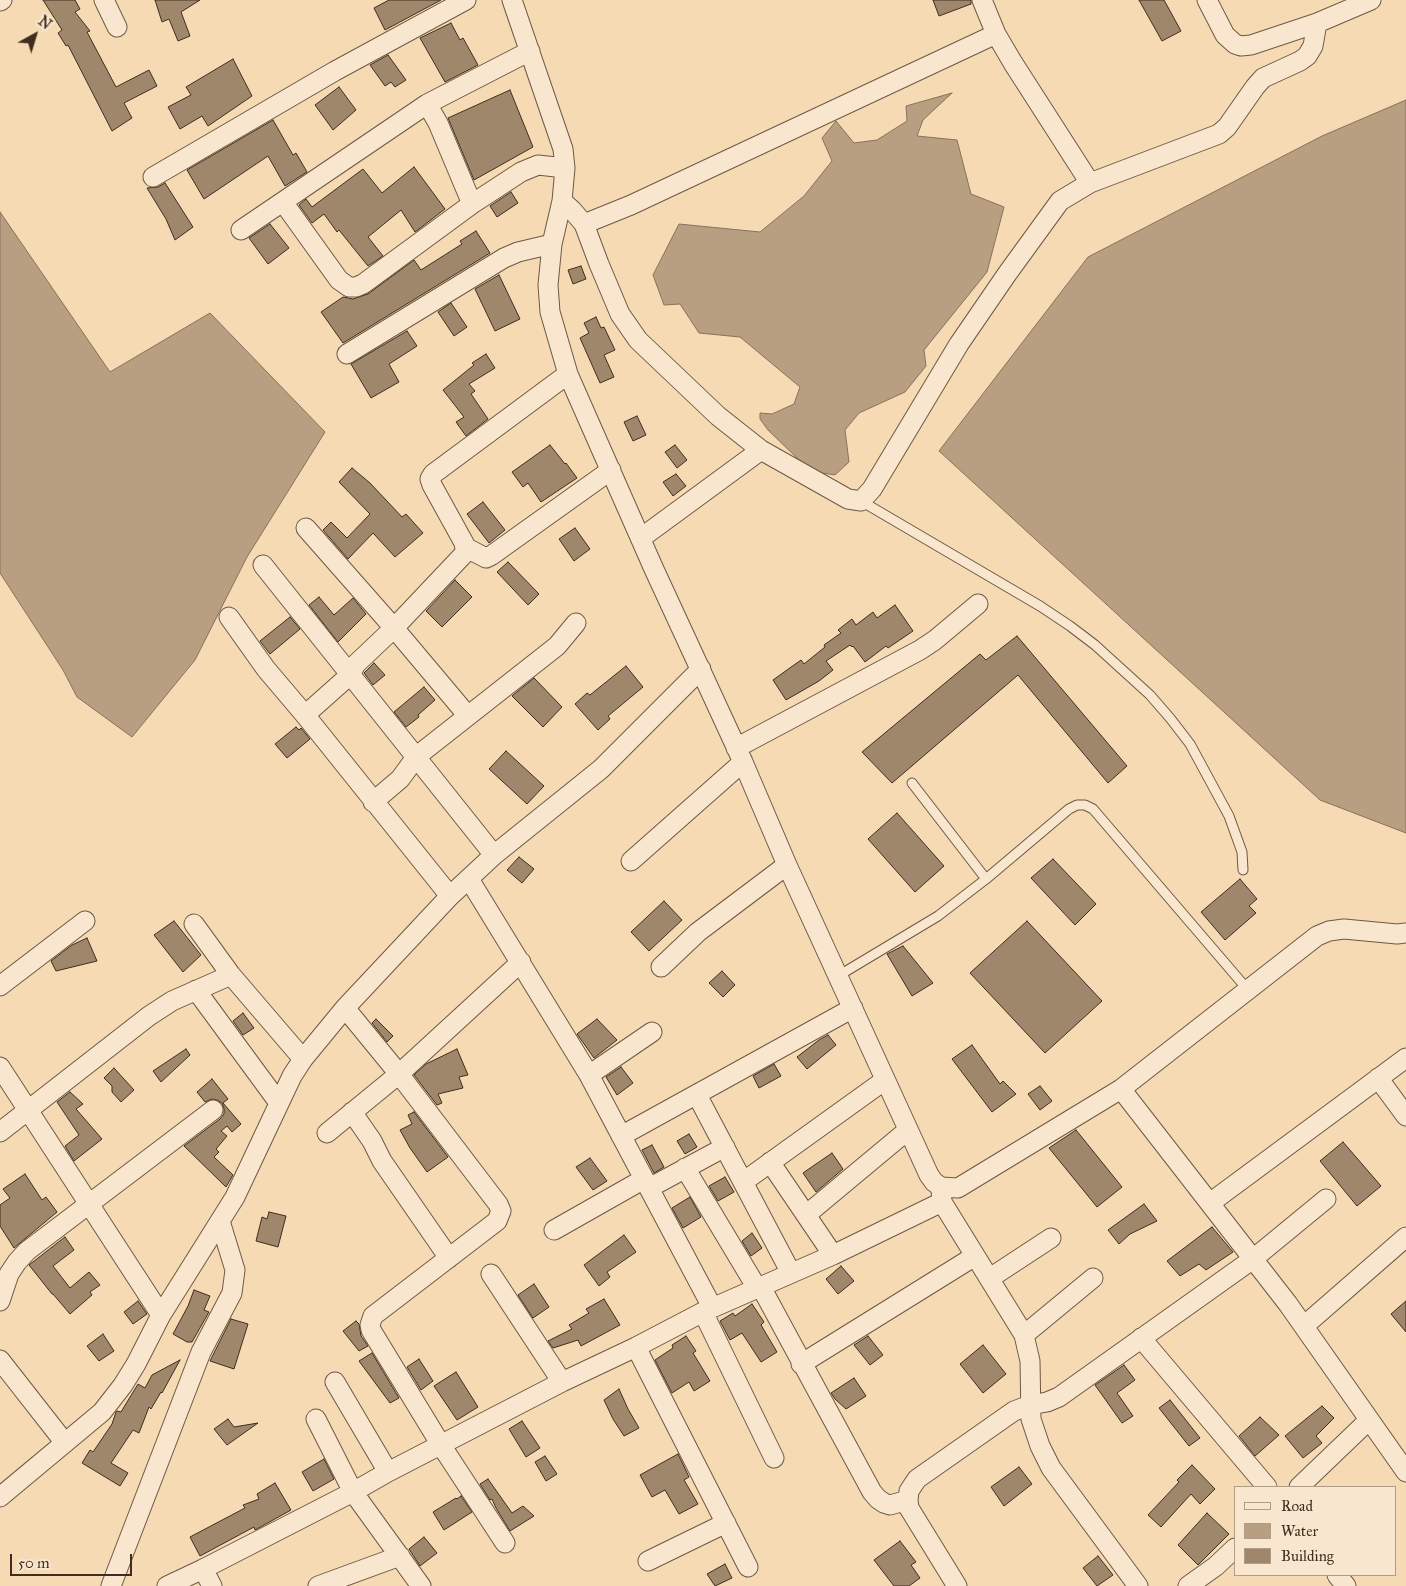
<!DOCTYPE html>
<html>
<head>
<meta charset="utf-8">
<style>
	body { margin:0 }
	#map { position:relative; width:1406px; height:1586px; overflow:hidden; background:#f5dab3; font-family:"IM FELL Great Primer",serif }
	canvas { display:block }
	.legend { position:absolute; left:1234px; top:1486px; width:162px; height:90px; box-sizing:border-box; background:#f8e7ce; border:1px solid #af9d88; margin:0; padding:6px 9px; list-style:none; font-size:15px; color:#412d1f }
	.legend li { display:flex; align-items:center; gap:10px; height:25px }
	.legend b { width:25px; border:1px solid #af9d88 }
	.north { position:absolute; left:10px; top:10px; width:50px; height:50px; -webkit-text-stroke:4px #f8e7ce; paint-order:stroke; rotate:39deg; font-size:14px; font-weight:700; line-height:20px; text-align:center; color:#412d1f }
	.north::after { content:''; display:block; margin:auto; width:18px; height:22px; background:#412d1f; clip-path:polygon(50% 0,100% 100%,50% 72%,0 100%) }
	.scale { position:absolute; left:10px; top:1554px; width:122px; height:22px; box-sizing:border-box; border:2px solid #412d1f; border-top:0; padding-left:6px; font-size:15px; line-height:18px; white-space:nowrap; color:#412d1f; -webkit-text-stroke:4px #f8e7ce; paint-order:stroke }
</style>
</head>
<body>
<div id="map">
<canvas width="1406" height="1586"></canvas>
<ul class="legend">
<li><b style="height:6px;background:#f8e7ce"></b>Road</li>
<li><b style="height:14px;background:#b89f81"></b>Water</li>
<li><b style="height:14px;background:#9f876c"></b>Building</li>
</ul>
<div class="north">N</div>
<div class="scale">50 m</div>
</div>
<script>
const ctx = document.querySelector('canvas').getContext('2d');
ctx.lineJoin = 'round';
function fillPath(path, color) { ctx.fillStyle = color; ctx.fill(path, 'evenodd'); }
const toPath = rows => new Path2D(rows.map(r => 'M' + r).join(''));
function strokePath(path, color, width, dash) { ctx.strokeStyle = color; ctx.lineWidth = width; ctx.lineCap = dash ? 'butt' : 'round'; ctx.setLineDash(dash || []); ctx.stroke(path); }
const water = toPath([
	[952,93,923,120,917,136,957,140,971,194,1004,207,987,272,924,350,926,366,905,392,859,413,845,430,849,462,835,475,816,472,798,459,768,430,760,419,760,413,772,414,794,404,800,387,740,337,699,333,680,304,664,305,653,275,679,224,760,232,804,196,832,161,822,138,836,121,854,143,877,140,907,121,906,106,952,93],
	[1406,100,1406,833,1320,800,939,451,1088,257,1322,136,1406,100],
	[0,212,110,372,210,313,325,432,247,557,195,660,132,737,77,697,63,670,0,573,0,212]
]);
fillPath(water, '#b89f81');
strokePath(water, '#88715a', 1);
const building = toPath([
	[43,0,75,0,80,9,75,12,90,31,87,32,116,87,149,70,157,86,124,103,132,118,112,131,68,45,66,46,58,33,62,30,43,0],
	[155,0,200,0,181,12,190,36,178,41,169,19,162,22,155,0],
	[389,0,441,0,385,30,374,8,389,0],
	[933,0,971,0,971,4,939,16,933,0],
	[1139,0,1164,0,1181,31,1162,41,1139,0],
	[451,23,460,40,463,38,478,65,445,82,420,38,451,23],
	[388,55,406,80,395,87,391,82,385,86,370,65,388,55],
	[233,59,252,96,208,126,202,116,180,129,168,107,191,95,186,87,233,59],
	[339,87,356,110,333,130,315,105,339,87],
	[510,90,533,147,474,180,448,118,510,90],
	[273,120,293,155,296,153,307,172,285,186,268,156,204,199,187,170,273,120],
	[414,167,445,209,415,232,401,210,368,237,383,256,368,266,339,230,337,232,324,214,312,223,299,205,306,199,312,207,363,169,382,193,414,167],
	[165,183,193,227,175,240,166,219,147,188,158,187,165,183],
	[511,192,518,203,497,217,490,206,511,192],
	[270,224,289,248,268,264,249,238,270,224],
	[476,231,490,253,343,343,321,312,343,297,353,299,368,294,414,260,421,270,462,244,460,241,476,231],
	[581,266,586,279,573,284,568,270,581,266],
	[499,275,520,319,495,331,475,289,499,275],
	[451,303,467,327,454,336,438,312,451,303],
	[596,317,601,328,604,327,615,350,604,355,614,377,600,383,580,338,589,333,584,323,596,317],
	[407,331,417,346,389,364,399,382,371,398,351,364,407,331],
	[486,354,495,368,469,384,475,391,471,394,488,419,466,436,456,422,464,417,443,390,474,365,472,363,486,354],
	[637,416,646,435,633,441,624,422,637,416],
	[550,445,565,464,566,463,577,478,541,502,528,483,523,487,512,472,550,445],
	[675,445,687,460,677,468,665,452,675,445],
	[352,468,370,483,402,517,406,514,423,533,395,557,373,533,348,559,323,530,331,522,347,538,370,514,339,482,352,468],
	[676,474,686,486,673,496,663,482,676,474],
	[483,502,505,530,489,543,467,514,483,502],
	[575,528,590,549,574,561,559,539,575,528],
	[508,562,539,594,528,605,497,572,508,562],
	[455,580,472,597,442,627,426,611,455,580],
	[319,597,334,615,353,598,366,614,338,642,309,605,319,597],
	[895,605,913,631,888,648,886,646,865,662,853,646,852,647,850,645,826,661,833,670,819,681,786,700,773,680,801,660,804,664,825,647,824,645,841,633,838,630,852,619,856,625,873,612,877,618,895,605],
	[290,617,300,629,270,654,260,641,290,617],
	[1017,636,1127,766,1108,783,1018,675,892,783,862,752,980,654,986,660,1017,636],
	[374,663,385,675,373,685,364,673,374,663],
	[626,666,643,687,608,716,610,719,598,730,575,704,587,693,590,695,626,666],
	[534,678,562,707,543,727,512,696,534,678],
	[424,687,435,700,418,715,419,717,406,727,394,712,424,687],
	[296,727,299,730,301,728,310,739,287,758,275,744,296,727],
	[506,751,544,786,527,804,489,769,506,751],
	[897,813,944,866,915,892,868,839,897,813],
	[519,857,534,869,522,883,507,870,519,857],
	[1053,859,1096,904,1075,925,1031,878,1053,859],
	[1240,879,1257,899,1249,906,1256,913,1225,940,1201,912,1240,879],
	[664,901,682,920,649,951,631,932,664,901],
	[174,921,201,955,183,972,154,935,174,921],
	[1027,921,1102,1001,1045,1053,970,973,1027,921],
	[87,938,97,961,56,971,51,961,72,945,87,938],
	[903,946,933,983,912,996,887,954,903,946],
	[722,971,735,985,723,997,709,983,722,971],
	[243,1013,254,1028,243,1035,233,1021,243,1013],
	[376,1019,393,1036,387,1042,372,1023,376,1019],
	[597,1019,617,1040,594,1058,577,1034,597,1019],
	[828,1035,836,1045,807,1069,797,1057,819,1040,828,1035],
	[972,1045,1000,1084,1003,1081,1016,1094,992,1112,952,1059,972,1045],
	[186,1049,190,1055,161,1082,153,1071,186,1049],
	[457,1049,468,1075,459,1077,463,1088,438,1094,442,1103,437,1105,414,1075,426,1064,457,1049],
	[774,1064,781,1076,759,1088,753,1076,774,1064],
	[621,1067,633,1083,617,1095,606,1077,621,1067],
	[114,1068,134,1090,121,1102,112,1092,112,1086,104,1078,114,1068],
	[212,1079,228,1099,223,1103,241,1124,232,1132,227,1126,221,1131,227,1136,216,1149,219,1152,214,1157,233,1175,226,1187,184,1146,220,1119,224,1114,224,1108,222,1103,217,1100,212,1099,205,1102,197,1092,212,1079],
	[1040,1086,1052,1101,1040,1110,1028,1094,1040,1086],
	[70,1092,83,1104,76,1109,102,1139,74,1161,65,1146,79,1135,57,1102,70,1092],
	[414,1112,448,1157,427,1172,410,1148,400,1130,412,1124,408,1115,414,1112],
	[1076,1130,1122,1187,1097,1207,1049,1148,1076,1130],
	[689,1134,697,1147,685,1154,677,1141,689,1134],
	[1343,1142,1381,1186,1357,1206,1320,1161,1343,1142],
	[652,1145,664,1167,654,1173,642,1150,652,1145],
	[832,1153,843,1169,816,1192,803,1173,832,1153],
	[590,1158,607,1181,593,1190,576,1167,590,1158],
	[25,1174,42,1200,46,1197,57,1212,14,1248,0,1226,0,1205,10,1198,3,1189,25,1174],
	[725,1177,734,1192,718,1201,709,1186,725,1177],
	[690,1197,701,1217,683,1228,672,1208,690,1197],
	[1144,1204,1157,1221,1130,1234,1119,1244,1108,1230,1144,1204],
	[269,1212,286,1216,278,1247,256,1241,262,1217,267,1219,269,1212],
	[1212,1227,1233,1252,1206,1270,1199,1264,1180,1276,1167,1261,1212,1227],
	[752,1233,762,1248,751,1256,742,1241,752,1233],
	[624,1235,636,1252,607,1272,610,1277,599,1286,584,1265,624,1235],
	[65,1237,74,1250,53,1266,70,1288,89,1272,100,1285,90,1292,92,1295,70,1314,53,1294,52,1294,29,1265,65,1237],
	[841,1266,854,1281,838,1294,826,1279,841,1266],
	[534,1284,549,1307,533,1318,518,1295,534,1284],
	[194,1290,210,1296,204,1310,209,1312,192,1342,187,1342,173,1334,188,1306,194,1290],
	[604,1299,620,1325,581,1346,578,1340,553,1348,548,1341,572,1329,569,1325,589,1313,586,1309,604,1299],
	[138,1301,147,1314,133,1324,124,1312,138,1301],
	[1406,1301,1406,1332,1391,1314,1406,1301],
	[752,1304,764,1322,761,1325,777,1352,761,1362,742,1333,730,1340,720,1321,733,1313,735,1316,752,1304],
	[231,1319,248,1324,234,1369,210,1361,231,1319],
	[356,1321,359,1324,361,1336,368,1346,359,1351,343,1331,356,1321],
	[103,1334,114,1351,99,1361,87,1346,103,1334],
	[686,1336,696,1351,693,1353,710,1381,694,1391,689,1382,672,1393,655,1360,673,1348,672,1345,686,1336],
	[868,1336,883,1355,870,1365,854,1345,868,1336],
	[983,1345,1006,1374,983,1393,960,1364,983,1345],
	[372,1353,399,1398,390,1403,359,1361,372,1353],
	[419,1359,433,1381,421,1390,407,1367,419,1359],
	[180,1360,162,1393,161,1392,151,1409,149,1407,139,1433,133,1430,111,1463,128,1473,120,1486,82,1463,90,1450,93,1452,112,1424,116,1412,117,1411,121,1412,138,1384,145,1388,152,1375,180,1360],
	[1124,1365,1135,1380,1117,1393,1133,1416,1122,1423,1095,1385,1124,1365],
	[456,1372,478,1407,457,1420,434,1386,456,1372],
	[854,1378,866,1396,846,1409,835,1399,831,1393,854,1378],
	[619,1389,628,1409,639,1428,624,1436,613,1419,604,1400,619,1389],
	[1170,1400,1200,1438,1189,1446,1159,1408,1170,1400],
	[1322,1406,1334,1418,1316,1436,1322,1443,1303,1458,1285,1436,1322,1406],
	[1260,1417,1279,1435,1255,1456,1239,1436,1260,1417],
	[228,1419,234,1427,258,1423,227,1445,214,1429,228,1419],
	[522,1421,540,1448,526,1457,509,1429,522,1421],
	[678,1454,689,1477,684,1480,698,1504,679,1514,665,1490,652,1497,640,1475,678,1454],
	[545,1456,557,1474,546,1481,535,1462,545,1456],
	[324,1459,334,1479,313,1491,302,1472,324,1459],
	[1192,1465,1215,1489,1200,1504,1191,1494,1161,1527,1148,1515,1179,1482,1177,1480,1192,1465],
	[1019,1467,1032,1484,1004,1506,991,1487,1019,1467],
	[488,1479,512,1513,523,1506,534,1516,510,1531,496,1508,492,1499,490,1500,480,1484,488,1479],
	[275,1483,291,1510,255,1530,254,1527,200,1556,190,1537,245,1508,243,1505,259,1499,257,1494,275,1483],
	[461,1496,472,1512,444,1530,433,1512,456,1498,457,1499,461,1496],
	[1207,1513,1229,1534,1198,1565,1178,1545,1207,1513],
	[424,1537,437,1553,420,1566,409,1549,424,1537],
	[900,1541,916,1562,911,1565,920,1578,909,1586,894,1586,874,1560,900,1541],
	[1098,1556,1113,1575,1097,1586,1083,1568,1098,1556],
	[725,1564,732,1578,715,1586,707,1574,725,1564]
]);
fillPath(building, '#9f876c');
strokePath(building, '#412d1f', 1);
const service = toPath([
	[861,501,1040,606,1070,626,1095,645,1150,695,1170,718,1190,744,1229,816,1242,852,1243,870],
	[912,783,986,879],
	[838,976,938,916,986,879,1069,809,1077,805,1085,805,1093,809,1248,990]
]);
const minor = toPath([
	[104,0,117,27],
	[512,0,563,149,565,168,562,201,552,244,548,285,550,312,568,374,653,567,743,762,787,865,929,1175,934,1182,941,1187,958,1188,1121,1089,1317,936,1329,931,1344,929,1397,934,1406,933],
	[982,0,996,34,1013,63,1090,183],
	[1207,0,1225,35,1235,44,1241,46,1251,45,1317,23,1371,0],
	[0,1,2,0],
	[427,104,530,51],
	[153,177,335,71,466,0],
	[562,201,572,210,584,224,599,264,620,314,638,340,718,416,761,450,848,499,861,501,872,489,959,344,1007,274,1060,201,1090,183,1219,134,1227,127,1255,87,1263,78,1300,61,1307,56,1313,46,1317,23],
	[283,202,339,280,349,287,356,287,363,284,472,204,521,172,538,165,565,168],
	[584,224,631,205,996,34],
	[241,230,427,104,438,123,472,204],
	[347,354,504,258,518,252,552,244],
	[306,528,394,628,468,716],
	[641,538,761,450],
	[465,547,486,558,492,555,611,470],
	[263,565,494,855],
	[229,617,266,669,305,715,450,896],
	[305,715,350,675,356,664,394,628,464,554,465,549,464,543,432,485,430,479,433,474,568,374],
	[736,748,920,650,935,640,978,604],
	[373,802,400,779,417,756,557,646,576,623],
	[631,861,743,762],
	[469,879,589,1075,712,1307],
	[194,924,231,975,303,1059],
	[661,967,698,932,787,865],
	[0,986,85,921],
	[196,990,279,1103],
	[345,1008,399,1074,498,1204,501,1211,497,1221,373,1316,370,1325,371,1330,441,1445,505,1543],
	[0,1067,161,1315],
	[589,1075,652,1032],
	[1378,1078,1406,1116],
	[1121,1089,1288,1304,1406,1472],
	[697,1095,791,1273],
	[352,1112,372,1141,382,1161,449,1258],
	[0,1132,149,1016,172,1001,231,975],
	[327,1133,399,1074,521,962],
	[621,1136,853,1008],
	[770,1162,833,1255],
	[685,1168,757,1288],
	[743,1182,885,1080],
	[649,1188,725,1147],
	[941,1190,942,1202,1024,1335,1030,1361,1031,1419,1040,1446,1051,1468,1138,1586],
	[1210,1203,1406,1058],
	[806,1215,908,1130],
	[554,1230,644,1179],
	[491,1274,562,1382],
	[990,1278,1051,1238],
	[761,1287,872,1492,878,1499,884,1503,890,1505,908,1500],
	[0,1301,9,1274,17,1262,27,1251,213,1110],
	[703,1312,774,1458],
	[1304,1326,1406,1237],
	[1024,1335,1093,1278],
	[1141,1338,1267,1487],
	[636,1347,748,1567],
	[0,1360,65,1443],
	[801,1364,975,1256],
	[335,1382,388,1472],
	[316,1419,353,1492,421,1586],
	[1299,1487,1369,1420],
	[0,1497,102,1412,123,1385,136,1364,161,1315,235,1197,292,1076,303,1059,345,1008,450,896,494,855,601,769,701,669],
	[648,1561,726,1523],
	[203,1569,212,1586],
	[1337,1575,1346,1586],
	[111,1586,201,1352,232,1293,235,1270,220,1221],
	[167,1586,203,1569,353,1492,388,1472,562,1382,636,1347,703,1312,833,1255,942,1202],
	[318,1586,400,1556],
	[957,1586,909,1508,908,1500,909,1491,917,1479,1014,1411,1030,1405,1047,1402,1059,1397,1253,1259,1326,1199],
	[1188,1586,1216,1566,1235,1548]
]);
strokePath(service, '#6e5844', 11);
strokePath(minor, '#6e5844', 21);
strokePath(service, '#f8e7ce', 9);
strokePath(minor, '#f8e7ce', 19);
</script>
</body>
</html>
